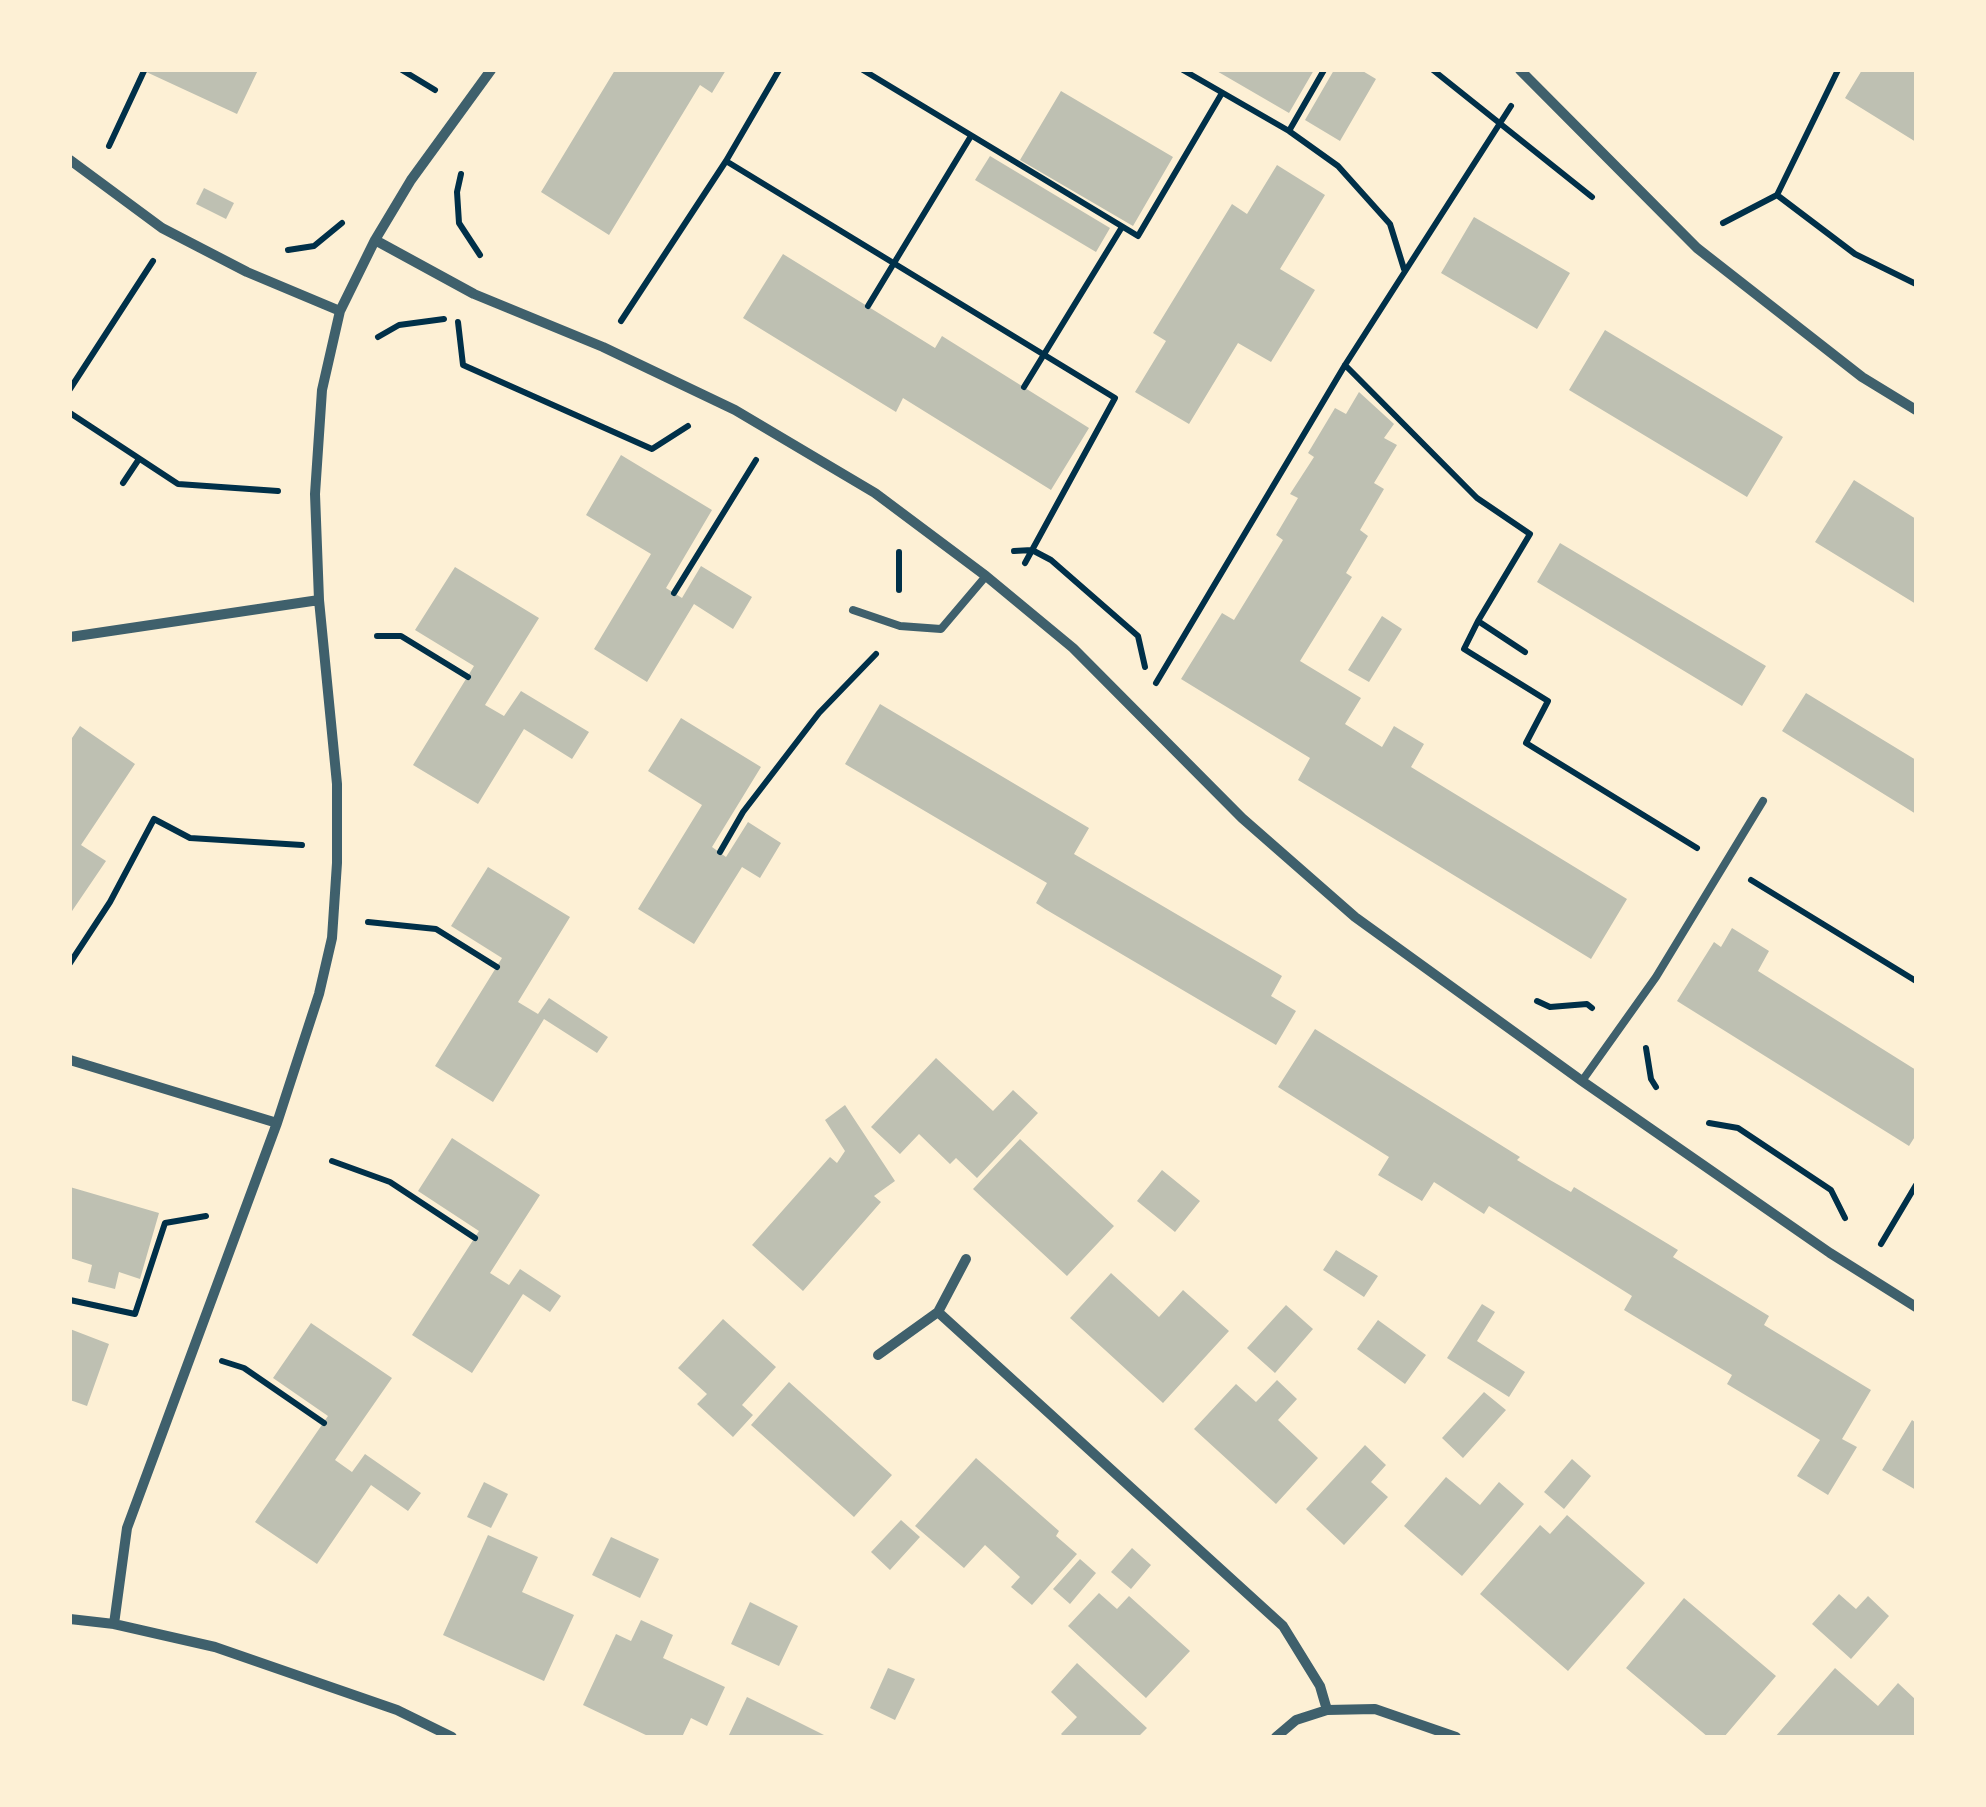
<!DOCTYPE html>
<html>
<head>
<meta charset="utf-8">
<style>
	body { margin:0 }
	#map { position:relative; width:1986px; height:1807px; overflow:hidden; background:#fdf0d5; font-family:"Sofia Sans Condensed",sans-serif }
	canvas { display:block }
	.frame { position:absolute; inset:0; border:72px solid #fdf0d5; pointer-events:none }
</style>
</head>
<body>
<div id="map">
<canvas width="1986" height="1807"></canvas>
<div class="frame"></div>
</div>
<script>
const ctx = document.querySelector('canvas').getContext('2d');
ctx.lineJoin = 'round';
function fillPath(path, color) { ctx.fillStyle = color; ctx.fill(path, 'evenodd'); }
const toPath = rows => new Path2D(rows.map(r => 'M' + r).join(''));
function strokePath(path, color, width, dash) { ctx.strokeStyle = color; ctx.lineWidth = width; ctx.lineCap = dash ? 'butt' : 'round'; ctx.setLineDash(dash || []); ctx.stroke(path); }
fillPath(toPath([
	[142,70,258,70,237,114],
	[615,70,726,70,712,93,700,85,609,235,541,192],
	[1215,70,1314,70,1289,113],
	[1334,70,1361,70,1376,79,1340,141,1305,120],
	[1862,70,1916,70,1916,142,1845,98],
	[1061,91,1173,157,1133,226,1020,160],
	[990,156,1110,228,1096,252,975,180],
	[1277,165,1325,195,1280,269,1315,290,1271,362,1238,343,1189,424,1135,392,1166,341,1153,333,1232,204,1247,214],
	[204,188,234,203,226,219,196,204],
	[1474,217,1570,273,1537,329,1441,273],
	[783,254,935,348,942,336,1089,428,1051,490,903,398,896,412,743,318],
	[1605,330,1783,437,1747,497,1569,390],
	[1359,392,1394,424,1384,438,1397,445,1374,483,1384,489,1360,530,1368,536,1346,573,1352,577,1300,661,1361,698,1345,724,1382,747,1394,726,1424,744,1411,767,1627,899,1591,959,1298,780,1310,758,1181,679,1222,613,1234,620,1283,540,1276,535,1298,498,1290,494,1314,457,1308,453,1335,408,1346,414],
	[621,455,712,510,666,588,682,598,701,566,752,597,733,629,694,604,647,682,594,649,651,554,586,515],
	[1854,480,1916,519,1916,604,1815,542],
	[1560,543,1766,666,1742,706,1537,582],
	[455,567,539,618,485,705,504,716,521,691,589,732,572,759,524,729,478,804,413,765,474,666,415,630],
	[1382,616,1402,629,1369,682,1348,670],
	[1806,693,1916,760,1916,814,1782,731],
	[880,704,1089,828,1074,854,1282,976,1271,996,1296,1011,1276,1045,1045,909,1036,903,1047,883,845,764],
	[681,718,761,767,712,847,726,857,748,822,781,843,760,878,742,867,694,944,638,909,702,805,648,771],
	[80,726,135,764,81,845,106,861,70,914,70,741],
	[488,867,570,917,518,1002,538,1014,549,998,608,1037,597,1053,544,1019,493,1102,435,1066,502,958,451,926],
	[1732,928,1769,951,1758,971,1916,1070,1916,1135,1909,1146,1677,1001,1714,942,1721,947],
	[1315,1029,1520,1157,1517,1160,1550,1180,1571,1192,1574,1187,1678,1250,1673,1257,1769,1316,1764,1325,1871,1390,1842,1439,1857,1447,1828,1495,1797,1476,1820,1440,1727,1384,1732,1375,1624,1310,1632,1296,1489,1206,1484,1214,1434,1182,1422,1201,1378,1175,1389,1157,1278,1087],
	[936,1058,993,1111,1013,1090,1038,1113,977,1178,956,1158,950,1164,919,1134,900,1154,871,1127],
	[845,1105,895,1181,874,1196,881,1202,803,1291,752,1245,830,1157,837,1163,845,1151,825,1120],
	[452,1138,540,1195,490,1273,509,1285,520,1269,561,1296,550,1312,523,1294,472,1373,412,1335,479,1231,418,1191],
	[1020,1139,1114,1226,1067,1276,973,1189],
	[1162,1170,1200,1201,1175,1232,1137,1201],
	[70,1187,159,1213,140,1279,119,1272,115,1289,88,1282,92,1265,70,1258],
	[1336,1250,1378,1276,1364,1297,1323,1270],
	[1111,1273,1159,1317,1183,1290,1229,1331,1163,1403,1070,1318],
	[1482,1304,1495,1312,1477,1341,1525,1372,1509,1397,1447,1358],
	[1286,1305,1313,1329,1275,1373,1247,1348],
	[723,1319,776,1367,742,1405,753,1415,733,1437,697,1404,707,1394,678,1368],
	[1378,1320,1426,1355,1405,1384,1357,1349],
	[311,1323,392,1378,335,1460,352,1472,365,1454,421,1493,408,1511,371,1485,317,1564,255,1522,328,1416,273,1378],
	[70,1329,109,1344,87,1406,70,1400],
	[1277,1380,1297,1399,1278,1420,1318,1458,1276,1504,1194,1429,1236,1384,1256,1402],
	[789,1382,892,1475,854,1517,751,1425],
	[1484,1392,1506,1410,1463,1458,1442,1438],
	[1912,1420,1916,1423,1916,1490,1882,1470],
	[1365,1445,1386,1465,1371,1482,1388,1497,1344,1545,1306,1509],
	[976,1458,1059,1531,1056,1536,1077,1554,1032,1605,1011,1587,1020,1577,985,1545,964,1568,915,1526],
	[1572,1459,1591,1476,1564,1509,1544,1492],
	[1446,1477,1480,1505,1499,1482,1524,1504,1462,1576,1404,1526],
	[484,1482,508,1494,491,1528,467,1517],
	[1567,1515,1645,1583,1568,1671,1480,1594,1540,1525,1550,1534],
	[901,1520,920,1537,890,1570,871,1552],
	[488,1535,538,1557,522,1592,574,1615,544,1681,443,1635],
	[611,1537,659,1559,640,1598,592,1575],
	[1132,1548,1151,1565,1131,1589,1111,1572],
	[1080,1559,1096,1573,1070,1604,1053,1589],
	[1099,1593,1117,1609,1129,1596,1190,1651,1146,1698,1068,1626],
	[1839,1594,1856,1609,1868,1596,1889,1616,1851,1659,1812,1624],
	[1684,1598,1776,1676,1724,1737,1708,1737,1626,1668],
	[750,1602,798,1626,779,1666,731,1644],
	[641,1620,673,1635,663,1658,725,1687,707,1726,691,1718,682,1737,650,1737,583,1705,616,1634,631,1641],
	[1077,1663,1147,1728,1138,1737,1064,1737,1061,1734,1077,1717,1051,1692],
	[888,1668,915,1679,895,1720,870,1708],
	[1835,1668,1878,1706,1898,1683,1916,1700,1916,1737,1775,1737],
	[747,1697,794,1720,828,1737,728,1737]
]), '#bec0b2');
strokePath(toPath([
	[402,70,435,90],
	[863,70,1138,236,1222,93],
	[1183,70,1289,131,1338,166,1390,224,1404,269],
	[1433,70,1592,197],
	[1289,131,1324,70],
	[109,146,144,71],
	[726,161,1115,398,1025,563],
	[461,174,457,192,459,223,480,255],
	[1777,195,1838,70],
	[1723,223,1777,195,1855,254,1916,284],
	[288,250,314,246,342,223],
	[868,306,971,136],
	[621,321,726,161,779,70],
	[458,322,463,365,652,449,688,426],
	[378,337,399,325,444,319],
	[1345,365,1477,498,1530,534,1478,621,1525,652],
	[1024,387,1122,227],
	[70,389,153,261],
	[70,413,178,484,278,491],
	[123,483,139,459],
	[1014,551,1032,550,1051,560,1138,636,1145,667],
	[899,552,899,590],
	[674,593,756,460],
	[1478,621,1464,649,1548,701,1526,743,1697,848],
	[377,636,401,636,468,677],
	[1156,683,1345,365,1511,106],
	[720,852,743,812,819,713,876,654],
	[1751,880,1916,981],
	[368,922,436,929,497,967],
	[70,963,110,902,154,819,190,838,302,845],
	[1537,1001,1550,1007,1587,1004,1592,1008],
	[1646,1048,1651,1079,1656,1087],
	[1709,1123,1738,1128,1831,1190,1845,1218],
	[332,1161,390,1182,475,1238],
	[1881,1244,1916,1185],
	[70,1300,135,1314,165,1223,206,1216],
	[222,1361,244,1368,324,1423]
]), '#003049', 6);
strokePath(toPath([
	[853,610,900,626,941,629,986,576],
	[1582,1081,1656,977,1763,801]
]), '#3f606c', 8);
strokePath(toPath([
	[1520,70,1697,248,1862,377,1916,410],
	[70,160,162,228,247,272,340,311],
	[375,240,474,294,603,347,735,410,875,493,986,576,1073,648,1242,818,1355,917,1582,1081,1830,1253,1916,1307],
	[70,637,319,600],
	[70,1060,277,1123],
	[938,1312,1283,1626,1320,1686,1327,1710],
	[878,1355,938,1312,966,1259],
	[70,1619,114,1624,215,1647,397,1710,452,1737],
	[114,1624,127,1528,277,1123,319,994,332,938,337,863,337,784,319,600,315,494,322,390,340,311,375,240,411,180,491,70],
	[1276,1737,1296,1720,1327,1710,1375,1709,1456,1737]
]), '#3f606c', 10);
</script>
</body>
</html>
